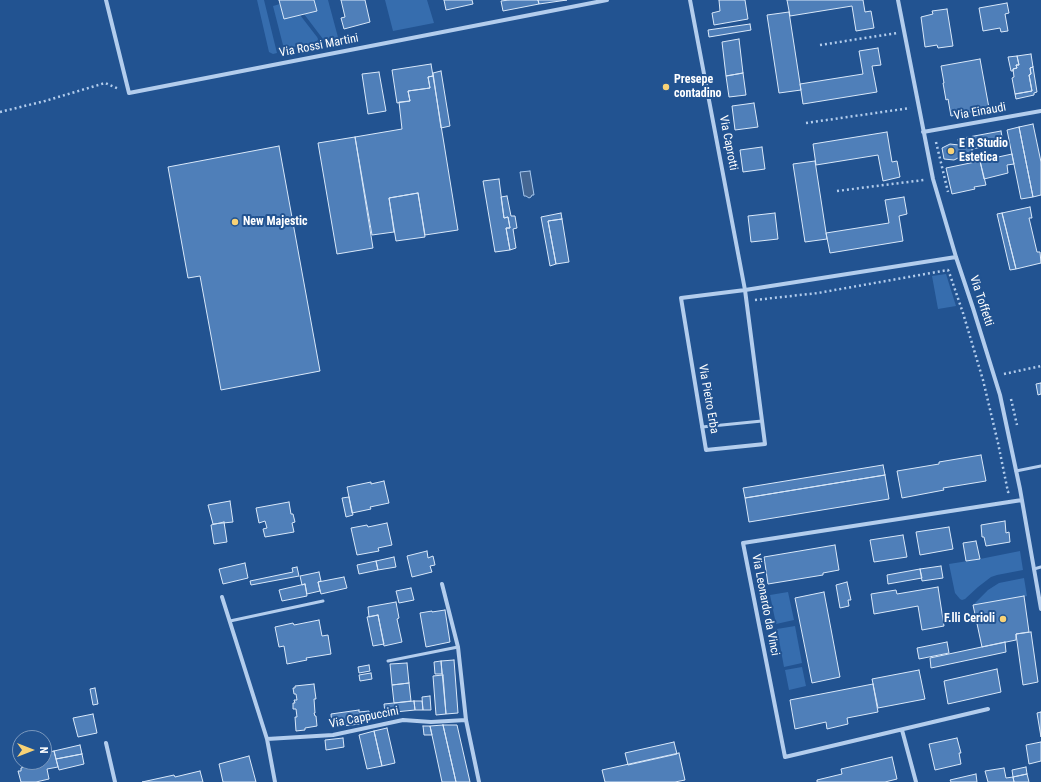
<!DOCTYPE html>
<html>
<head>
<meta charset="utf-8">
<style>
	body { margin:0 }
	#map { position:relative; width:1041px; height:782px; overflow:hidden; background:#225391; font-family:"Roboto Condensed",sans-serif }
	canvas { display:block }
	.north { position:absolute; left:12px; top:730px; width:40px; height:40px; box-sizing:border-box; background:#225391; border:1px solid #7a98bd; border-radius:50%; rotate:90deg; font-size:11px; font-weight:700; line-height:16px; text-align:center; color:#fff }
	.north::after { content:''; display:block; margin:auto; width:14px; height:18px; background:#f8d276; clip-path:polygon(50% 0,100% 100%,50% 72%,0 100%) }
</style>
</head>
<body>
<div id="map">
<canvas width="1041" height="782"></canvas>
<div class="north">N</div>
</div>
<script>
const ctx = document.querySelector('canvas').getContext('2d');
ctx.lineJoin = 'round';
function fillPath(path, color) { ctx.fillStyle = color; ctx.fill(path, 'evenodd'); }
const toPath = rows => new Path2D(rows.map(r => 'M' + r).join(''));
function strokePath(path, color, width, dash) { ctx.strokeStyle = color; ctx.lineWidth = width; ctx.lineCap = dash ? 'butt' : 'round'; ctx.setLineDash(dash || []); ctx.stroke(path); }
function drawText(font, color, halo, rows, align = 'center') {
  ctx.font = font + ' "Roboto Condensed",sans-serif'; ctx.lineWidth = 4; ctx.setLineDash([]); ctx.textBaseline = 'middle'; ctx.strokeStyle = halo; ctx.fillStyle = color; for (const [text, x, y, turn = 0] of rows) {
    ctx.save(); ctx.translate(x, y); ctx.rotate((+turn || 0) * Math.PI / 180); ctx.textAlign = isNaN(turn) ? turn : align; if (halo) ctx.strokeText(text, 0, 0); ctx.fillText(text, 0, 0); ctx.restore();
  }
}
fillPath(toPath([
	[257,0,264,0,277,53,273,54,269,52],
	[314,0,328,0,339,41,326,43,304,14,317,11],
	[385,0,427,0,434,23,393,31],
	[280,4,300,15,317,37,318,39,317,42,284,49,273,6],
	[946,274,956,306,938,309,932,276],
	[1020,551,1023,570,997,575,991,577,978,587,965,599,962,600,960,599,955,593,949,564,980,559],
	[1024,578,1027,596,973,605,988,590,999,583],
	[788,592,794,620,776,624,770,595],
	[795,626,802,663,784,667,777,629],
	[802,667,806,686,789,690,785,670]
]), '#366dae');
const water = toPath([
	[530,171,534,195,532,195,531,197,529,198,526,196,524,196,520,172,530,171]
]);
fillPath(water, '#446692');
strokePath(water, '#a7c8ee', 1);
const building = toPath([
	[279,0,314,0,317,11,284,19,279,0],
	[341,0,365,0,370,22,344,29,341,18,345,17,341,0],
	[444,0,472,0,473,4,446,10,444,0],
	[509,0,538,0,539,4,503,11,501,1,509,0],
	[538,0,567,0,539,4,538,0],
	[719,0,745,0,748,19,714,25,712,13,720,11,719,0],
	[787,0,863,0,865,12,871,11,874,28,856,31,852,6,790,16,787,0],
	[1007,3,1009,13,1005,14,1008,31,1001,32,1000,28,983,31,979,8,1007,3],
	[947,9,953,46,938,48,937,45,925,47,921,17,933,14,932,11,947,9],
	[789,12,801,90,779,93,767,15,789,12],
	[750,24,751,30,709,37,708,30,750,24],
	[739,39,743,73,726,76,722,42,739,39],
	[878,48,881,65,872,66,877,92,803,104,800,84,863,74,859,51,878,48],
	[1031,54,1033,67,1030,68,1031,74,1029,75,1032,91,1015,94,1012,78,1014,77,1013,69,1017,68,1016,65,1019,65,1017,56,1031,54],
	[1017,56,1019,65,1016,65,1017,68,1013,69,1013,71,1011,71,1008,57,1017,56],
	[980,59,989,108,951,116,948,99,946,100,943,83,944,83,941,66,980,59],
	[431,64,433,76,428,77,430,88,408,91,410,101,397,103,392,70,431,64],
	[1033,67,1037,92,1034,93,1034,95,1016,99,1015,94,1032,91,1029,75,1031,74,1030,68,1033,67],
	[441,71,450,126,441,128,433,73,441,71],
	[379,72,386,111,368,114,362,74,379,72],
	[743,73,746,95,729,97,726,76,743,73],
	[433,76,458,230,425,235,418,193,389,198,394,232,372,235,355,137,402,129,399,102,410,101,408,91,430,88,428,77,433,76],
	[754,103,758,127,735,130,732,106,754,103],
	[1033,124,1041,162,1041,195,1033,197,1019,127,1033,124],
	[1019,127,1033,197,1021,199,1007,130,1019,127],
	[1001,131,1003,143,972,149,972,153,962,156,954,160,944,159,942,148,950,144,959,145,958,139,1001,131],
	[887,132,892,162,897,161,900,177,883,181,878,155,816,165,813,144,887,132],
	[355,137,373,248,337,254,318,143,355,137],
	[279,146,320,371,221,390,200,276,188,278,168,167,279,146],
	[762,147,765,169,743,172,740,150,762,147],
	[1012,154,1014,164,1007,165,1008,173,984,179,980,161,1012,154],
	[815,161,827,239,805,242,793,164,815,161],
	[980,161,986,185,974,187,975,189,952,194,946,168,980,161],
	[499,179,504,218,508,217,510,228,506,228,510,250,495,252,483,181,499,179],
	[418,193,425,237,396,241,389,198,418,193],
	[507,196,511,216,515,216,517,228,513,229,516,248,510,250,506,228,510,228,508,217,504,218,501,197,507,196],
	[904,197,907,214,899,216,903,241,830,253,826,233,889,223,885,200,904,197],
	[1030,207,1032,218,1029,218,1037,252,1040,252,1041,263,1016,269,1002,213,1030,207],
	[561,213,562,219,548,221,556,264,550,266,541,217,561,213],
	[775,213,778,239,751,242,748,216,775,213],
	[1002,213,1016,269,1010,270,997,214,1002,213],
	[562,219,569,262,556,264,548,221,562,219],
	[1041,383,1041,394,1038,395,1036,384,1041,383],
	[981,455,986,481,943,488,944,490,902,498,897,471,939,464,939,462,981,455],
	[883,465,885,475,745,498,743,488,883,465],
	[885,475,889,499,749,522,745,498,885,475],
	[384,481,389,503,370,507,371,509,352,513,347,487,371,482,371,484,384,481],
	[349,497,353,515,346,517,342,498,349,497],
	[230,501,233,522,213,524,208,505,230,501],
	[289,502,291,514,293,514,295,522,292,523,294,532,265,537,263,529,267,528,265,521,259,523,256,508,289,502],
	[1005,521,1006,533,1009,532,1010,542,986,546,984,537,982,537,981,525,1005,521],
	[224,522,227,542,214,544,211,525,224,522],
	[387,523,392,545,378,548,379,551,357,555,351,528,367,525,368,527,387,523],
	[949,527,953,549,920,555,916,532,949,527],
	[903,535,907,557,874,562,870,540,903,535],
	[976,541,980,559,966,561,963,543,976,541],
	[835,545,839,570,823,573,823,575,768,584,764,557,835,545],
	[427,551,428,558,433,556,435,565,430,566,432,572,412,577,407,556,427,551],
	[394,557,396,567,378,570,376,561,394,557],
	[376,561,378,570,359,574,357,565,376,561],
	[245,563,248,578,223,584,219,569,245,563],
	[941,566,943,578,922,581,920,569,941,566],
	[297,567,299,576,251,585,250,581,293,572,292,568,297,567],
	[920,569,922,578,888,584,887,575,920,569],
	[319,572,321,581,318,582,320,591,307,594,305,584,302,585,300,576,319,572],
	[344,577,347,588,321,594,318,582,344,577],
	[847,582,851,600,848,600,849,606,840,608,836,585,847,582],
	[305,584,307,596,282,601,279,590,305,584],
	[938,587,944,626,922,630,918,606,874,614,871,594,896,590,897,594,938,587],
	[411,588,414,600,399,603,396,591,411,588],
	[824,592,840,677,812,683,795,598,824,592],
	[1024,596,1029,632,1016,634,1016,640,982,647,973,605,1024,596],
	[396,602,399,618,397,619,402,642,384,646,378,615,369,617,368,607,396,602],
	[445,610,450,642,426,647,420,613,432,611,432,612,445,610],
	[378,615,384,644,373,646,367,617,378,615],
	[319,620,322,636,328,635,331,654,306,658,307,660,287,664,284,646,279,647,275,627,293,623,294,625,319,620],
	[1031,632,1038,682,1023,685,1016,634,1031,632],
	[947,642,949,653,919,659,917,648,947,642],
	[1005,642,1006,652,931,668,930,658,1005,642],
	[454,660,458,713,446,714,441,661,454,660],
	[441,661,442,674,435,674,434,662,441,661],
	[407,663,409,683,392,685,390,664,407,663],
	[369,665,370,671,359,673,358,667,369,665],
	[997,669,1001,692,948,704,944,681,997,669],
	[919,670,925,699,878,708,872,679,919,670],
	[371,673,372,679,360,681,359,675,371,673],
	[443,675,446,714,436,715,433,676,443,675],
	[409,683,411,701,394,703,392,685,409,683],
	[314,684,316,699,314,699,315,713,314,713,315,716,316,716,317,726,305,728,305,730,296,731,295,717,297,717,296,709,293,709,293,703,295,703,294,700,297,700,296,694,294,694,293,688,295,688,295,686,314,684],
	[873,684,878,712,847,718,848,724,827,729,826,722,795,729,790,700,873,684],
	[95,688,98,704,93,705,90,689,95,688],
	[430,696,431,710,423,710,422,697,430,696],
	[414,701,422,701,423,710,415,710,414,701],
	[414,701,415,710,385,713,384,704,414,701],
	[359,710,359,712,369,711,370,721,360,722,360,724,332,727,331,714,359,710],
	[1041,712,1041,737,1037,713,1041,712],
	[93,714,97,733,78,737,73,718,93,714],
	[443,725,456,782,442,782,430,726,443,725],
	[443,725,457,725,470,782,456,782,443,725],
	[423,726,430,726,432,735,424,735,423,726],
	[387,728,395,763,382,766,374,731,387,728],
	[374,731,382,766,367,769,359,735,374,731],
	[343,738,344,747,326,750,325,740,343,738],
	[957,738,961,753,959,753,961,764,935,770,929,744,957,738],
	[674,742,677,754,628,765,625,753,674,742],
	[1041,742,1041,761,1029,764,1026,745,1041,742],
	[80,745,82,754,56,759,54,751,80,745],
	[54,751,58,767,47,769,49,779,36,782,21,782,18,771,21,771,21,768,24,767,23,764,27,764,26,762,44,762,44,753,54,751],
	[679,753,685,780,675,782,605,782,602,770,679,753],
	[82,754,84,764,59,770,56,759,82,754],
	[249,756,256,782,223,782,219,764,249,756],
	[892,757,897,779,885,782,817,782,817,780,842,774,841,769,892,757],
	[1026,767,1027,774,1013,777,1012,770,1026,767],
	[1004,768,1006,778,1013,777,1014,782,988,782,985,771,1004,768],
	[200,771,203,782,142,782,174,775,175,777,200,771],
	[976,774,977,782,951,782,950,780,976,774],
	[1027,774,1029,782,1014,782,1013,777,1027,774]
]);
fillPath(building, '#4f7fb9');
strokePath(building, '#d9e8f9', 1);
strokePath(toPath([
	[820,45,897,33],
	[0,112,45,101,105,83,119,89],
	[806,123,910,108],
	[936,142,948,192],
	[837,191,924,180],
	[755,300,818,293,948,270,949,272,963,313,983,380,998,443,1008,492,1011,491],
	[1004,374,1041,366],
	[1011,399,1017,425]
]), '#b3cded', 2.5, [2, 3]);
strokePath(toPath([
	[702,427,762,421],
	[1016,471,1041,466],
	[1034,569,1041,567],
	[230,621,323,601],
	[388,661,458,647]
]), '#b3cded', 3);
strokePath(toPath([
	[106,0,129,93,607,0],
	[690,0,745,290,765,444,706,450,681,298,745,290,956,257],
	[898,0,933,179,956,257,973,308,1000,395,1020,489,1041,609],
	[923,132,1041,111],
	[442,584,458,647,466,720,479,782],
	[222,597,267,739,275,782],
	[988,709,785,757,743,543,1022,500],
	[902,730,916,782],
	[267,739,333,735,403,720,431,722,466,720],
	[106,743,115,782]
]), '#b3cded', 4);
for (const [x, y, r, color] of [
	[666,87,4,"#f8d276"],
	[951,151,4,"#f8d276"],
	[235,222,4,"#f8d276"],
	[1003,619,4,"#f8d276"]
]) { const dot = new Path2D(); dot.arc(x, y, r, 0, 2 * Math.PI); ctx.fillStyle = color; ctx.fill(dot); strokePath(dot, '#225391', 1.5); }
drawText('12px', '#fff', '#225391', [
	["Via Rossi Martini",319,46,-11],
	["Via Einaudi",980,112,-10],
	["Via Caprotti",728,143,79],
	["Via Toffetti",981,301,72],
	["Via Pietro Erba",708,399,80],
	["Via Leonardo da Vinci",765,605,79],
	["Via Cappuccini",364,718,-11]
]);
drawText('bold 12px', '#fff', '#225391', [
	["Presepe",674,80],
	["contadino",674,94],
	["E R Studio",959,144],
	["Estetica",959,158],
	["New Majestic",243,222],
	["F.lli Cerioli",995,619,"right"]
], 'left');
</script>
</body>
</html>
